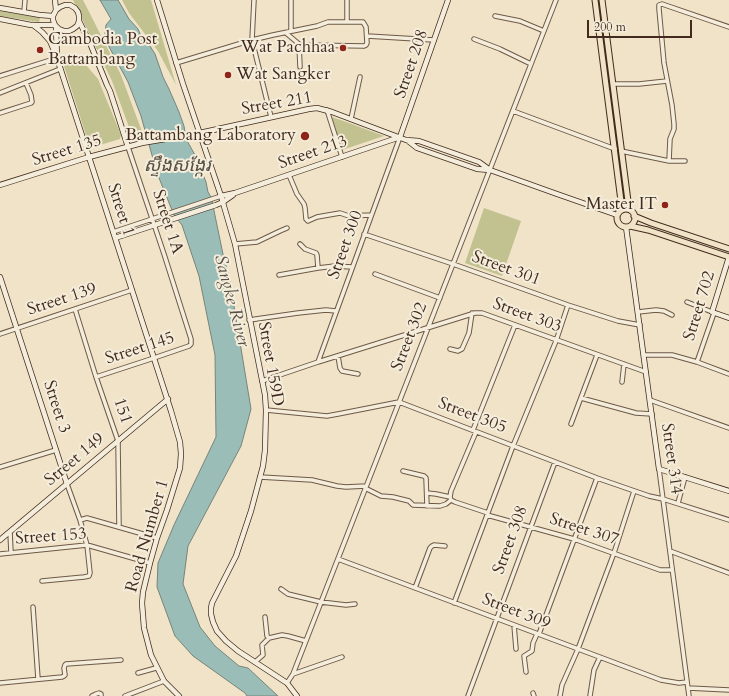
<!DOCTYPE html>
<html>
<head>
<meta charset="utf-8">
<style>
	body { margin:0 }
	#map { position:relative; width:729px; height:696px; overflow:hidden; background:#f0e3c7; font-family:Cardo,serif }
	canvas { display:block }
	.scale { position:absolute; left:587px; top:20px; width:105px; height:18px; box-sizing:border-box; border:2px solid #422b1e; border-top:0; padding-left:5px; font-size:12px; line-height:14px; white-space:nowrap; color:#422b1e; -webkit-text-stroke:3px #f5eddb; paint-order:stroke }
</style>
</head>
<body>
<div id="map">
<canvas width="729" height="696"></canvas>
<div class="scale">200 m</div>
</div>
<script>
const ctx = document.querySelector('canvas').getContext('2d');
ctx.lineJoin = 'round';
function fillPath(path, color) { ctx.fillStyle = color; ctx.fill(path, 'evenodd'); }
const toPath = rows => new Path2D(rows.map(r => 'M' + r).join(''));
function strokePath(path, color, width, dash) { ctx.strokeStyle = color; ctx.lineWidth = width; ctx.lineCap = dash ? 'butt' : 'round'; ctx.setLineDash(dash || []); ctx.stroke(path); }
function drawText(font, color, halo, rows, align = 'center') {
  ctx.font = font + ' Cardo,"Noto Sans Khmer",serif'; ctx.lineWidth = 4; ctx.setLineDash([]); ctx.textBaseline = 'middle'; ctx.strokeStyle = halo; ctx.fillStyle = color; for (const [text, x, y, turn = 0] of rows) {
    ctx.save(); ctx.translate(x, y); ctx.rotate((+turn || 0) * Math.PI / 180); ctx.textAlign = isNaN(turn) ? turn : align; if (halo) ctx.strokeText(text, 0, 0); ctx.fillText(text, 0, 0); ctx.restore();
  }
}
fillPath(toPath([
	[73,0,83,0,121,75,144,137,129,127,112,81],
	[122,0,151,0,176,85,158,51,129,13],
	[0,11,40,18,39,22,0,16],
	[72,56,80,58,98,79,121,135,120,139,90,148,64,66,64,59],
	[332,117,349,123,384,136,342,150],
	[484,208,521,221,502,276,465,263]
]), '#c2c190');
const water = toPath([
	[100,0,118,0,129,19,138,29,142,38,150,46,155,54,163,77,169,89,179,112,184,126,186,139,195,155,206,182,208,192,211,197,214,199,212,201,224,259,229,276,251,409,241,446,188,546,183,584,200,627,215,646,239,666,248,668,278,696,247,696,245,693,193,656,175,636,157,587,158,563,174,525,216,437,215,355,199,276,182,225,174,215,157,173,141,116,128,82,107,43,105,34,106,25,111,19,100,0]
]);
fillPath(water, '#9abeb7');
strokePath(water, '#77837a', 1);
const street = toPath([
	[254,0,252,40,271,117],
	[291,0,291,31],
	[24,12,25,0],
	[495,16,520,21,544,31],
	[347,21,347,0],
	[367,36,434,40],
	[474,39,500,49,531,64],
	[299,44,300,67],
	[176,63,252,40,273,35,317,26,328,22,363,22,366,27,367,43,366,45,364,46,302,45,299,44,286,33],
	[0,76,57,58],
	[613,84,639,84,667,81],
	[0,93,60,69],
	[327,110,342,157],
	[513,111,615,149],
	[0,113,31,103,32,102,31,95,26,83],
	[351,119,360,77],
	[621,151,669,161,685,161],
	[669,161,670,139,674,129,674,124,672,105,664,63,659,9,659,5,662,4,729,27],
	[289,175,297,194,304,204,305,208,306,219,308,221,317,217,340,213,349,216,371,215],
	[113,232,221,196],
	[364,234,453,264,568,305,618,321,640,325],
	[235,244,257,242,280,231,287,228],
	[300,244,305,249,316,253,317,255,318,268],
	[375,274,440,298],
	[279,275,318,268,335,266,352,267],
	[687,302,712,312],
	[75,309,96,377,118,441,119,526],
	[638,312,656,310,664,311,672,315],
	[249,320,298,313,326,310,336,311],
	[0,334,132,290],
	[450,349,458,351,462,349,469,333,472,313],
	[644,355,672,355,697,362,729,374],
	[338,356,340,368,342,371,358,374],
	[318,362,400,137],
	[697,362,714,313],
	[96,377,154,358,189,346,191,344,191,339,164,254,128,147],
	[262,381,318,362,475,313,482,313,646,372],
	[622,382,624,364],
	[581,398,636,413,652,414],
	[650,400,729,428],
	[266,410,327,416,338,414,399,402,597,478,649,496,663,499,729,520],
	[571,424,597,355],
	[473,430,515,325],
	[476,432,451,491,450,497,451,500,455,502,488,513],
	[0,467,56,450],
	[659,469,689,696],
	[403,471,424,476,426,478,427,506],
	[260,477,312,480,337,486,346,487,366,486],
	[365,488,381,496,393,497,409,501,413,505,440,506,446,504,451,500],
	[427,493,436,494,450,497],
	[678,503,685,477],
	[487,515,574,539,660,570,672,570],
	[80,520,87,518,157,538],
	[10,532,11,553],
	[670,551,729,573],
	[0,554,87,545,150,563],
	[338,559,661,680,679,683,687,682],
	[42,581,84,577,89,576,90,573,87,545,80,520,67,484],
	[415,588,430,548,432,546,434,545,445,546],
	[281,589,288,594,292,595,321,602,346,605,355,604],
	[454,603,513,446,556,341,568,305],
	[33,607,38,679],
	[265,617,267,636,269,638,282,635,288,636,306,641],
	[514,625,516,649],
	[539,634,597,478],
	[255,662,263,655,262,645,269,638],
	[526,672,524,656,532,651,533,643,537,634],
	[138,673,156,668],
	[293,674,342,657],
	[0,683,62,677,64,676,65,675,64,668,65,665,66,664,121,660],
	[287,683,293,674,556,0],
	[688,688,729,690],
	[533,693,534,696],
	[92,696,96,694,99,693,101,694,101,696],
	[125,696,164,681],
	[468,696,555,462],
	[560,696,562,685,578,649,614,553,634,491],
	[590,696,594,670,600,657]
]);
const secondary = toPath([
	[55,0,56,10,53,16,53,20,55,25,59,29,64,31,69,31,73,29,77,26,79,21,79,16,78,12,75,8,70,5,65,5,60,7,56,10],
	[157,0,183,84,221,196,235,244,265,395,266,410,265,450,263,466,251,511,236,556,212,603,211,608,211,614,213,622,217,631,226,641,238,651,287,683,297,696],
	[0,8,40,15,53,16],
	[0,19,31,25,55,25],
	[79,21,90,43,107,85,110,91,128,147],
	[33,25,42,32,50,41,56,55],
	[56,27,57,58,171,411,180,442,181,454,180,468,167,510,157,538,150,563,143,592,142,603,144,628,151,655,164,681,179,696],
	[408,141,417,148,477,169,490,170,557,194,617,215],
	[0,185,89,157,142,143,195,134,309,109,317,108,332,112,406,140,419,141,479,162,490,170],
	[221,196,235,193,400,137,448,0],
	[626,227,659,469,729,491],
	[115,238,216,205,223,202,233,195],
	[729,257,712,312,729,318],
	[0,277,67,484],
	[0,540,168,399]
]);
const primary = toPath([
	[595,0,621,201,619,211],
	[602,0,628,201,630,210],
	'617 218a9 9 0 1 1 18 0a9 9 0 1 1-18 0Z',
	[634,216,651,223,729,249],
	[630,226,648,230,729,257]
]);
strokePath(street, '#6e5948', 5.5);
strokePath(secondary, '#422b1e', 6);
strokePath(primary, '#422b1e', 7);
strokePath(street, '#f5eddb', 3.5);
strokePath(secondary, '#f5eddb', 4.5);
strokePath(primary, '#f0e3c7', 5);
for (const [x, y, r, color] of [
	[343,48,4,"#8f2418"],
	[40,50,4,"#8f2418"],
	[228,75,4,"#8f2418"],
	[305,136,5,"#8f2418"],
	[665,205,4,"#8f2418"]
]) { const dot = new Path2D(); dot.arc(x, y, r, 0, 2 * Math.PI); ctx.fillStyle = color; ctx.fill(dot); strokePath(dot, '#f5eddb', 1.5); }
drawText('17px', '#422b1e', '#f5eddb', [
	["Cambodia Post",48,40,"left"],
	["Battambang",48,60,"left"],
	["Wat Pachhaa",335,48],
	["Wat Sangker",236,75,"left"],
	["Battambang Laboratory",296,136],
	["Master IT",657,205]
], 'right');
drawText('17px', '#422b1e', '#f5eddb', [
	["Street 208",412,64,-71],
	["Street 211",277,104,-10],
	["Street 135",67,151,-17],
	["Street 213",313,153,-19],
	["Street 1",120,210,72],
	["Street 1A",167,222,72],
	["Street 300",346,245,-70],
	["Street 301",506,269,20],
	["Street 139",62,300,-18],
	["Street 702",700,306,-73],
	["Street 303",527,316,20],
	["Street 302",410,337,-69],
	["Street 145",140,349,-18],
	["Street 159D",270,364,80],
	["Street 3",56,407,72],
	["151",122,411,71],
	["Street 305",472,416,21],
	["Street 314",671,459,82],
	["Street 149",75,460,-40],
	["Street 307",584,530,18],
	["Road Number 1",148,536,-74],
	["Street 153",51,537,-4],
	["Street 308",511,540,-70],
	["Street 309",516,612,21]
]);
drawText('italic 18px', '#585044', '#f5eddb', [
	["ស្ទឹងសង្កែរ",177,167],
	["Sangke River",231,301,75]
]);
</script>
</body>
</html>
